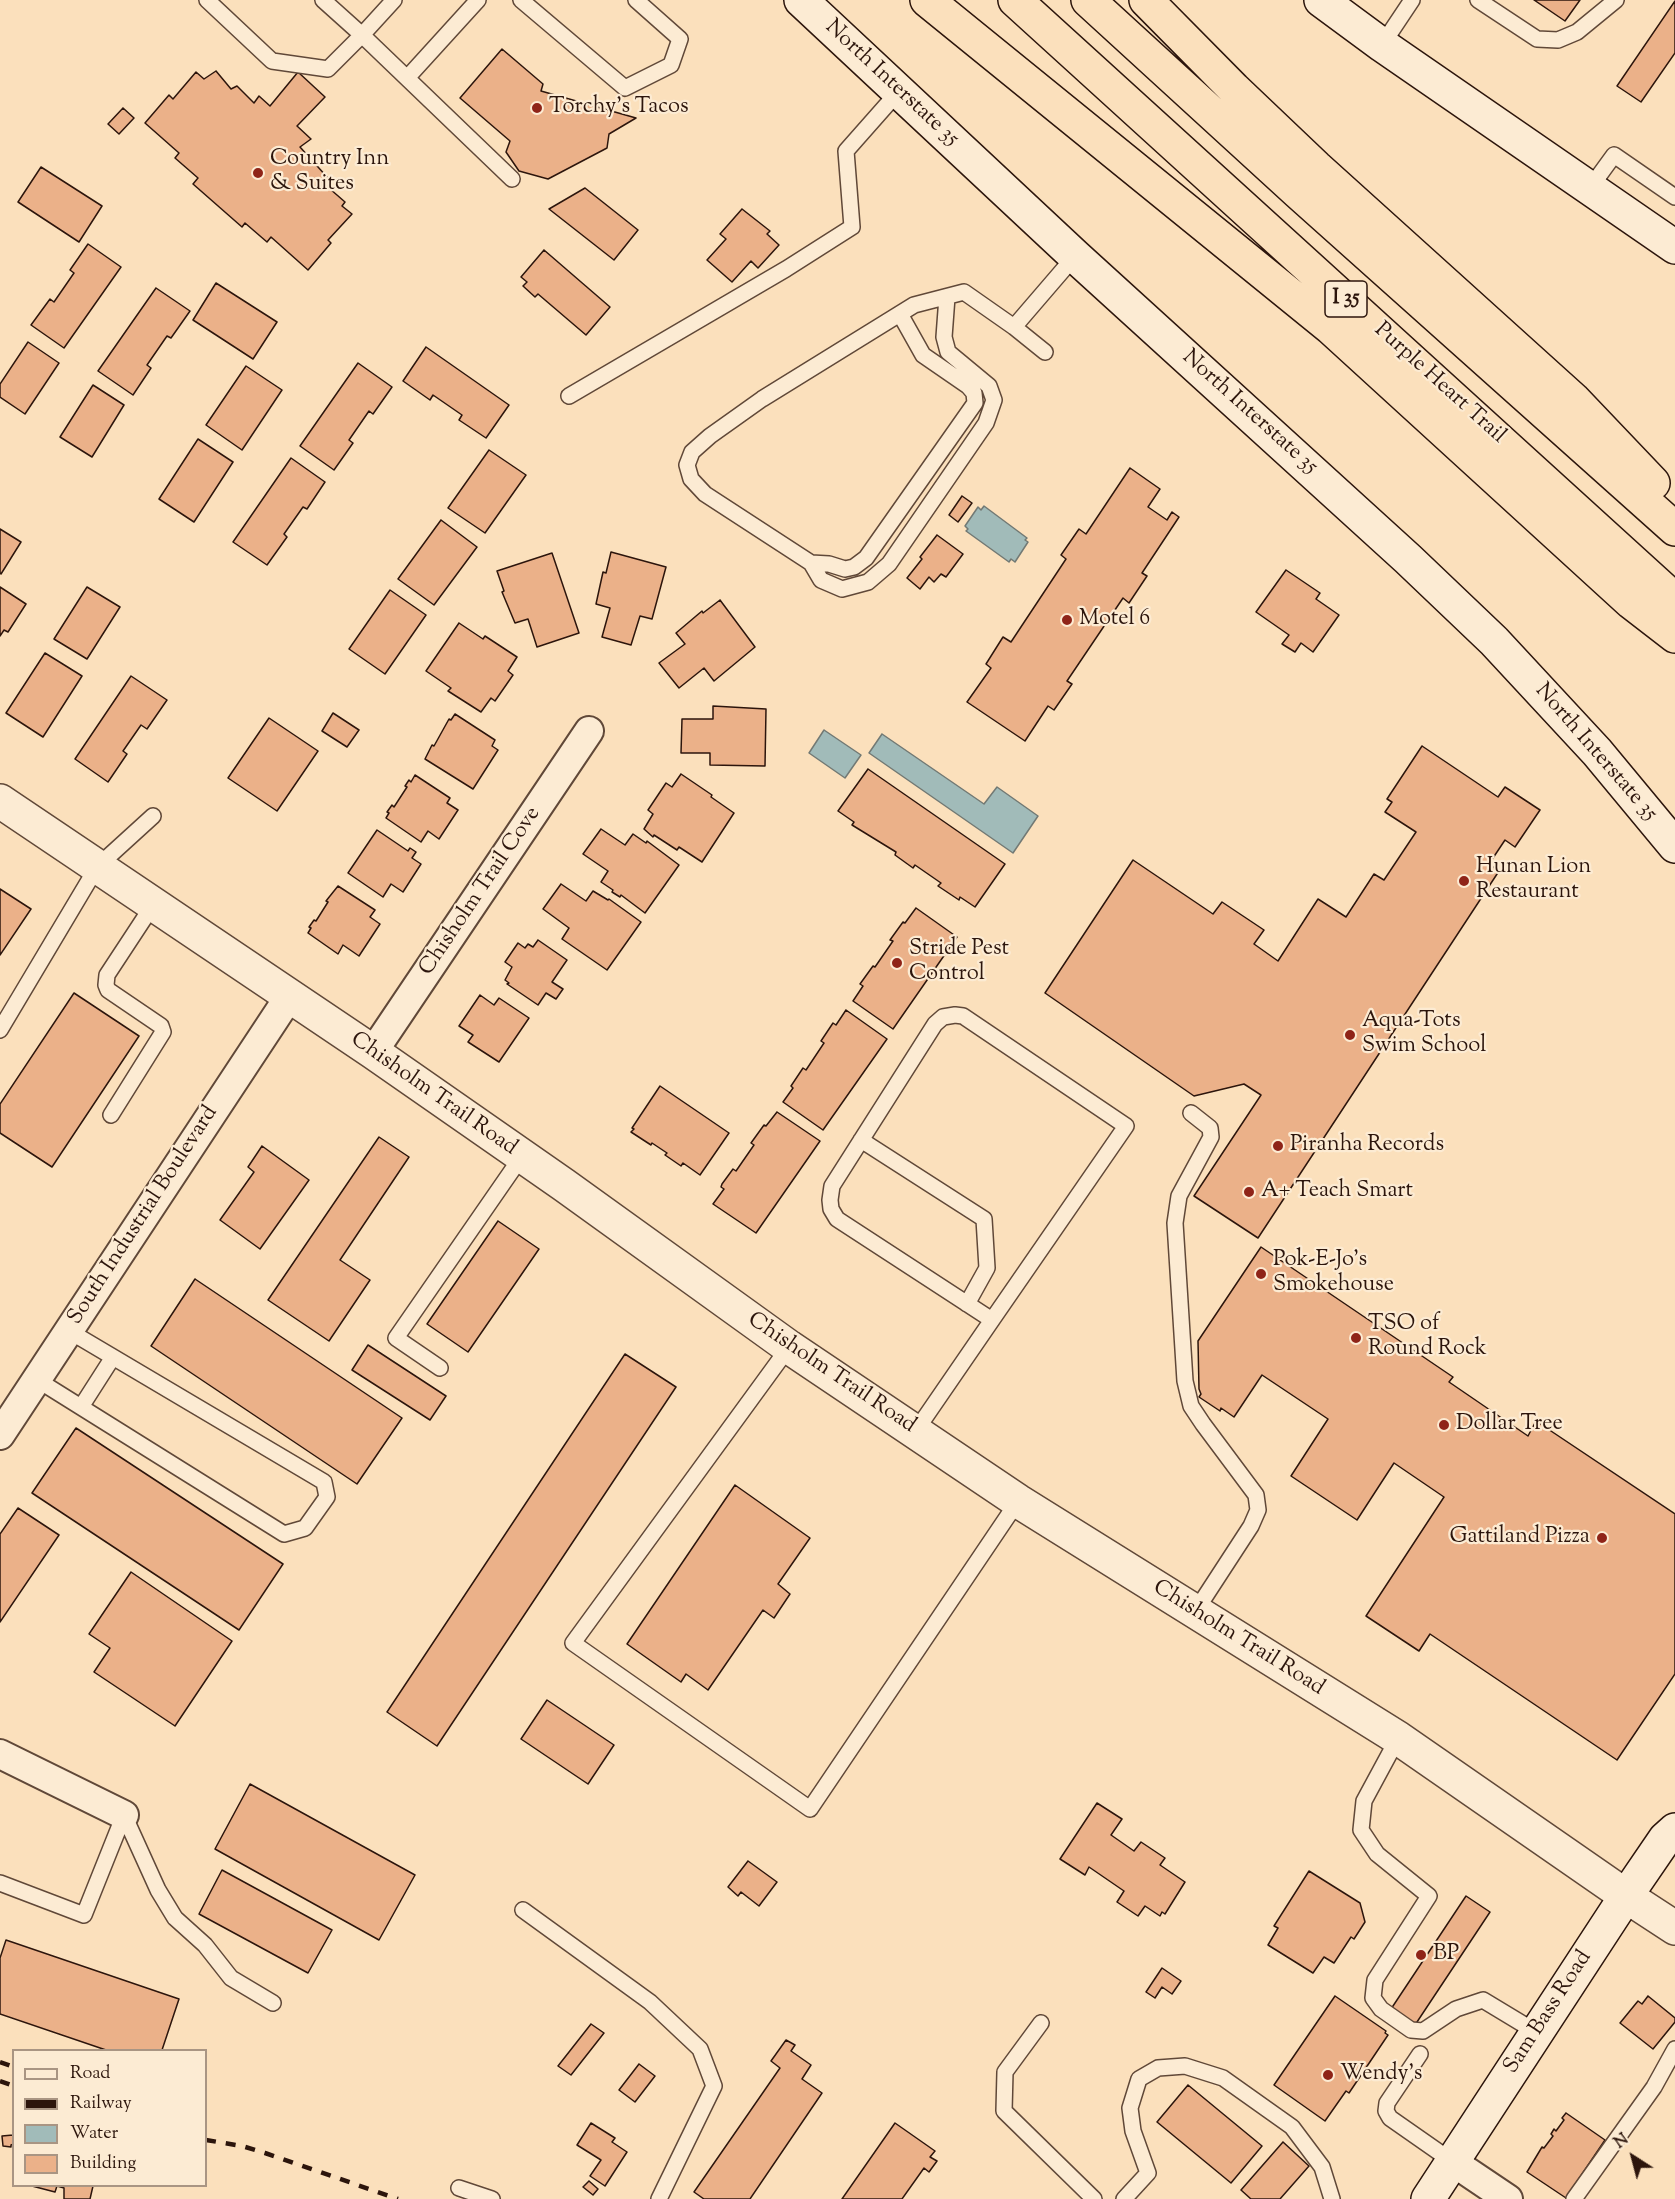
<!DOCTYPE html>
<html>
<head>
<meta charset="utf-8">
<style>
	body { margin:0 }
	#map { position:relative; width:1675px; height:2199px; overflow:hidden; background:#fbe0bc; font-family:"Sorts Mill Goudy",serif }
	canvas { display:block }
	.legend { position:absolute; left:12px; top:2049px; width:195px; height:138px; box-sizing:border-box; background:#fcebd3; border:2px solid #a99583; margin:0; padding:8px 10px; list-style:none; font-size:18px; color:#2c150c }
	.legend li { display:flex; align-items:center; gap:12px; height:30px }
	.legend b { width:30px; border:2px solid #a99583 }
	.north { position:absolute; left:1603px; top:2127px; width:60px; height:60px; -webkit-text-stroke:4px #fcebd3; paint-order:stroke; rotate:324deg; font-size:16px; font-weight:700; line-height:24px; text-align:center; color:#2c150c }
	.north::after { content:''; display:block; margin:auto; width:21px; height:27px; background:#2c150c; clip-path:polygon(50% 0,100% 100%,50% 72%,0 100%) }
</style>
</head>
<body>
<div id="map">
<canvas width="1675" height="2199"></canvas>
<ul class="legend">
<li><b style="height:8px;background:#fcebd3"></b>Road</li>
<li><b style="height:8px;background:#2c150c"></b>Railway</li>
<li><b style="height:16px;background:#a1bbb9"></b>Water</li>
<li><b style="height:16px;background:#ebb189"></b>Building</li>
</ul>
<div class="north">N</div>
</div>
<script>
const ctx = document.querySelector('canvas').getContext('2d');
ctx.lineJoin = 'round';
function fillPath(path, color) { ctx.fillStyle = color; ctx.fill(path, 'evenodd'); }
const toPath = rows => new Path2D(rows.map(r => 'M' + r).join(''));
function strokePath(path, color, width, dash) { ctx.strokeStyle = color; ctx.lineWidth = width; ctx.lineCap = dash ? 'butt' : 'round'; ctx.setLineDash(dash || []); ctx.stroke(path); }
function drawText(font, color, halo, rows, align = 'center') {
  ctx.font = font + ' "Sorts Mill Goudy",serif'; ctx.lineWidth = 4.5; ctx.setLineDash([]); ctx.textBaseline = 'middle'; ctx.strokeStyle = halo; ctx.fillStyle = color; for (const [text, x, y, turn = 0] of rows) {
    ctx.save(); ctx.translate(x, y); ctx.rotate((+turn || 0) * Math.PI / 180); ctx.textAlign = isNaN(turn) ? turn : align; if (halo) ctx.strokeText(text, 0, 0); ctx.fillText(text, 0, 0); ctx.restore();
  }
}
const water = toPath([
	[984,506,1027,538,1025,540,1028,542,1015,562,1011,559,1009,562,966,531,968,529,965,526,978,507,981,510,984,506],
	[824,730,861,755,845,778,809,753,824,730],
	[882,734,984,804,997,787,1038,816,1013,853,869,753,882,734]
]);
fillPath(water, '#a1bbb9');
strokePath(water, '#727974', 1.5);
const building = toPath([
	[1534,0,1580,0,1565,21,1534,0],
	[1675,1,1675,53,1641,102,1617,86,1675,1],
	[502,49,543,84,541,91,636,118,609,134,607,148,548,179,519,171,506,152,510,141,460,98,502,49],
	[216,71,231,89,237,86,254,103,259,96,270,106,298,72,325,97,297,126,311,139,300,147,327,177,322,182,345,202,342,206,352,214,328,240,331,243,308,270,271,237,267,242,245,223,242,227,193,184,198,178,175,158,179,153,145,123,169,95,173,99,196,72,204,79,216,71],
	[123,108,134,118,119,134,108,124,123,108],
	[41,167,102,206,79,242,18,202,41,167],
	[585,188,638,230,614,260,549,209,585,188],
	[742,209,770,231,767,234,779,245,758,268,751,261,732,282,707,260,726,239,720,234,742,209],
	[88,244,121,267,64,348,31,325,50,299,54,302,74,273,70,270,88,244],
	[544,250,610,307,586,335,538,294,535,297,523,286,527,282,521,277,544,250],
	[216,283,277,322,253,359,193,320,216,283],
	[156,288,190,311,171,338,167,336,147,365,151,368,133,395,98,371,156,288],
	[28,342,59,363,25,414,0,397,0,384,28,342],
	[426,347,509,405,486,438,459,420,462,415,433,395,430,400,403,381,426,347],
	[358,363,392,387,373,414,369,411,349,440,353,443,334,470,300,446,358,363],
	[246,366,282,390,242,450,206,425,246,366],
	[93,385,124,405,92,457,60,437,93,385],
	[198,439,233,462,194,522,159,499,198,439],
	[489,450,526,475,485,533,448,508,489,450],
	[291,458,325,482,307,509,303,507,284,534,287,537,267,565,233,542,291,458],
	[1130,468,1160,489,1148,507,1167,520,1172,512,1179,517,1142,573,1147,576,1129,603,1123,598,1067,681,1072,684,1054,710,1048,706,1025,741,967,702,991,668,986,664,1003,637,1011,642,1066,559,1061,555,1079,529,1086,534,1130,468],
	[962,496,972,503,958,522,949,515,962,496],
	[441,520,477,547,434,605,398,579,441,520],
	[0,529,21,542,1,574,0,573,0,529],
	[937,535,963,554,946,577,941,574,934,582,929,577,920,589,907,578,922,559,920,557,937,535],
	[611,552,666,567,652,619,640,616,631,645,602,637,610,608,596,604,603,572,606,573,611,552],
	[552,553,579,633,537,647,528,619,515,623,502,592,504,591,497,571,552,553],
	[1286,570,1320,593,1316,599,1339,615,1313,652,1301,643,1295,652,1282,644,1289,635,1256,612,1286,570],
	[0,587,26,604,8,632,4,630,0,636,0,587],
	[87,587,120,607,87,659,54,639,87,587],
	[390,590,426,615,385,674,349,649,390,590],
	[720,600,755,647,714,681,704,668,679,688,659,663,685,644,676,633,702,611,703,613,720,600],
	[459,623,483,639,485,636,517,657,508,671,513,675,495,701,491,698,481,712,448,691,451,688,426,671,459,623],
	[45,653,82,676,43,737,6,713,45,653],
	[131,676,167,700,147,729,141,725,123,751,127,754,108,782,75,759,131,676],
	[713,706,766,709,765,766,710,765,710,753,681,753,682,719,713,719,713,706],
	[333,713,359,730,347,747,322,731,333,713],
	[455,714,495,740,492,746,498,750,473,789,425,759,432,745,434,746,449,719,451,720,455,714],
	[269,718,318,751,277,811,228,778,269,718],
	[1422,746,1498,797,1505,787,1540,810,1515,847,1505,840,1489,864,1499,871,1258,1238,1194,1196,1261,1095,1244,1084,1194,1096,1045,993,1133,860,1213,914,1222,902,1264,930,1254,944,1278,961,1318,899,1346,917,1374,874,1384,880,1416,832,1385,812,1392,802,1387,799,1422,746],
	[868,769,1005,864,975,907,960,897,959,900,938,886,941,883,915,865,913,868,895,855,896,852,852,825,854,822,838,811,868,769],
	[681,774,712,795,711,797,734,813,702,862,679,847,677,850,654,835,653,837,644,829,653,814,648,810,666,783,672,787,681,774],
	[415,775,450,798,447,803,458,810,439,839,428,831,421,842,386,818,389,813,387,812,392,805,394,807,407,787,405,786,409,780,411,782,415,775],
	[601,829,625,845,633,834,646,843,647,841,679,865,645,913,621,895,620,897,612,892,613,890,601,882,608,871,583,854,601,829],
	[377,830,408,851,410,848,416,852,412,858,421,864,403,892,391,884,383,897,348,873,377,830],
	[561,884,586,901,593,891,608,900,609,899,641,922,607,970,562,939,569,928,543,909,561,884],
	[338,886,375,910,370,917,380,924,359,956,343,945,338,954,308,933,311,928,309,927,314,920,316,921,328,902,326,901,338,886],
	[0,889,31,909,0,955,0,889],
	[916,908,957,937,893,1029,853,1001,863,986,860,984,873,966,875,967,893,941,890,940,903,922,905,923,916,908],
	[538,940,567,960,552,982,563,989,556,999,546,993,538,1005,507,984,509,983,505,980,512,967,505,962,518,943,525,948,528,944,533,947,538,940],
	[74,993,139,1036,52,1167,0,1133,0,1104,74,993],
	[480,995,494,1005,499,998,529,1018,499,1062,468,1042,473,1035,459,1026,480,995],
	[846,1010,887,1039,823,1130,783,1102,793,1088,791,1086,803,1068,806,1070,824,1043,821,1041,833,1023,836,1025,846,1010],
	[660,1086,729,1133,700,1175,683,1163,681,1166,665,1155,667,1153,652,1143,651,1145,631,1132,634,1129,632,1128,660,1086],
	[777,1112,820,1141,756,1233,713,1204,724,1189,721,1187,722,1184,733,1169,736,1171,754,1145,751,1143,764,1125,766,1126,777,1112],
	[379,1137,409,1157,340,1260,370,1280,329,1341,268,1300,379,1137],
	[262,1146,309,1180,260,1249,220,1220,254,1172,248,1167,262,1146],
	[498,1221,539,1249,468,1352,427,1324,498,1221],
	[1261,1247,1453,1377,1449,1382,1528,1436,1536,1421,1675,1514,1675,1674,1617,1760,1430,1634,1419,1651,1366,1616,1444,1497,1394,1463,1357,1520,1291,1476,1328,1419,1262,1375,1234,1417,1221,1408,1220,1411,1199,1397,1201,1394,1199,1389,1198,1341,1261,1247],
	[195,1279,402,1418,357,1484,151,1346,195,1279],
	[368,1345,446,1396,430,1420,352,1370,368,1345],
	[625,1354,676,1387,437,1746,387,1712,625,1354],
	[76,1428,283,1564,239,1630,32,1493,76,1428],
	[735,1485,810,1538,778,1584,790,1594,774,1618,763,1610,708,1690,686,1674,681,1682,627,1644,735,1485],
	[18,1508,59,1535,0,1622,0,1534,18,1508],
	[131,1572,232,1641,175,1726,94,1672,110,1648,89,1634,131,1572],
	[547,1700,614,1745,588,1784,521,1739,547,1700],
	[250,1784,415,1875,379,1940,215,1849,250,1784],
	[1097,1803,1122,1819,1111,1835,1134,1851,1141,1842,1165,1858,1160,1865,1185,1882,1165,1914,1162,1912,1160,1916,1145,1906,1138,1916,1117,1902,1124,1891,1089,1867,1085,1875,1060,1859,1097,1803],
	[748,1861,777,1882,759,1906,741,1892,738,1896,728,1887,748,1861],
	[222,1870,332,1930,308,1973,199,1914,222,1870],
	[1309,1871,1360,1903,1365,1922,1354,1939,1351,1937,1334,1963,1324,1957,1313,1973,1268,1945,1278,1928,1274,1926,1309,1871],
	[1466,1896,1490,1912,1415,2025,1391,2009,1466,1896],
	[6,1940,179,1999,162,2050,106,2050,0,2014,0,1958,6,1940],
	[1162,1968,1181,1981,1172,1994,1162,1987,1155,1998,1146,1992,1162,1968],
	[1335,1996,1386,2031,1385,2033,1388,2035,1349,2093,1346,2091,1325,2121,1274,2085,1335,1996],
	[1648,1996,1675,2018,1675,2022,1653,2049,1620,2023,1638,2001,1642,2004,1648,1996],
	[591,2024,604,2033,571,2075,558,2066,591,2024],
	[786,2040,795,2045,791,2051,811,2065,802,2079,822,2093,750,2199,704,2199,694,2192,780,2068,771,2061,786,2040],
	[639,2064,655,2076,635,2102,619,2090,639,2064],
	[1188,2085,1262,2146,1231,2183,1157,2122,1188,2085],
	[1566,2113,1605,2140,1566,2198,1527,2172,1542,2147,1544,2148,1553,2136,1551,2134,1554,2129,1556,2131,1564,2120,1562,2118,1566,2113],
	[591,2123,615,2138,612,2142,627,2152,605,2186,590,2176,601,2160,577,2145,591,2123],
	[895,2123,935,2151,930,2157,937,2161,929,2172,924,2168,902,2199,842,2199,895,2123],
	[13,2135,14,2144,11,2145,11,2147,3,2146,2,2136,13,2135],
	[1283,2142,1309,2166,1280,2199,1251,2199,1241,2190,1283,2142],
	[589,2181,598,2189,593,2195,583,2187,589,2181],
	[32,2186,93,2186,90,2199,64,2199,64,2188,57,2186,55,2192,32,2186]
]);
fillPath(building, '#ebb189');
strokePath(building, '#2c150c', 1.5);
const service = toPath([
	[207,0,272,61,328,69,362,35,512,179],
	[323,0,362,35,394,0],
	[521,0,625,88,671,65,680,39,636,0],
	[1478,0,1537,39,1558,40,1577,32,1616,0],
	[1382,45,1412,0],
	[407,78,478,0],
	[1590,188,1614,155,1675,197],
	[947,297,944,337,948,352,989,386,994,400,986,423,889,564,868,582,842,589,821,580,811,563,705,494,691,479,687,465,692,452,710,436,762,399,914,305,964,292,1014,327,1075,256],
	[1014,327,1045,352],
	[569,396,786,269,852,227,846,151,899,91],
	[811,563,829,564,845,569,854,567,866,558,975,403,974,393,968,386,923,355,900,314],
	[0,1030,97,867,153,816],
	[1191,1113,1210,1128,1211,1137,1179,1196,1175,1223,1185,1381,1191,1406,1203,1424,1256,1495,1258,1510,1251,1526,1195,1612],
	[111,1115,163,1032,161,1026,108,990,106,985,107,975,153,905],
	[861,1140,984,1219,987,1268,967,1304],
	[789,1347,573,1643,810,1809,1018,1501],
	[440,1368,396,1338,522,1156],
	[36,1379,284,1534,305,1528,327,1497,324,1482,69,1331],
	[81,1407,113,1357],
	[915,1432,992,1320,1126,1126,963,1016,955,1015,943,1017,935,1024,832,1186,830,1200,831,1209,837,1219,992,1320],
	[1398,1738,1364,1801,1361,1830,1377,1854,1429,1896,1375,1980,1373,1998,1381,2009,1411,2030,1423,2031,1456,2009,1483,2000,1536,2032],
	[124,1815,158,1890,175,1918,205,1945,231,1978,273,2003],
	[0,1883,84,1915,124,1815],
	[523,1910,650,2002,700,2049,714,2086,659,2199],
	[1041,2023,1005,2072,1004,2111,1094,2199],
	[1420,2054,1387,2103,1386,2111,1390,2118,1453,2162],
	[459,2188,492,2199],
	[1124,2199,1148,2173,1133,2131,1130,2108,1139,2079,1158,2068,1185,2066,1223,2078,1292,2127,1322,2167,1332,2199],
	[1574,2199,1654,2087,1675,2049]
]);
const minor = toPath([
	[373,1052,589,731],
	[0,1435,289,997],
	[0,1754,124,1815],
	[1453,2162,1508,2199]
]);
const tertiary = toPath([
	[0,801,373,1052,564,1185,789,1347,1018,1501,1398,1738,1626,1896,1675,1928]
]);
const secondary = toPath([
	[801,0,1075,256,1408,559,1494,641,1597,752,1675,846],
	[1321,0,1382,45,1675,247],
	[1428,2199,1626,1896,1665,1839,1675,1830]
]);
const motorway = toPath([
	[927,0,1331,328,1631,602,1675,636],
	[1015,0,1675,600],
	[1088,0,1299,193,1675,529],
	[1146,0,1234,89,1316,167,1573,399,1653,483]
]);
strokePath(service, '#604838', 18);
strokePath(minor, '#604838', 32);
strokePath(tertiary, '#604838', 36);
strokePath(secondary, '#2c150c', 36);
strokePath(motorway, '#2c150c', 36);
strokePath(service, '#fcebd3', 15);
strokePath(minor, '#fcebd3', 28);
strokePath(tertiary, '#fcebd3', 33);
strokePath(secondary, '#fcebd3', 33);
strokePath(motorway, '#fbe0bc', 33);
strokePath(toPath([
	[0,2062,14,2067],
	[0,2081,14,2086],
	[206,2140,242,2146,265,2153,398,2199]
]), '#2c150c', 4.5, [10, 10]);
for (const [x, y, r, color] of [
	[537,108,6,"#8f2418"],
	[258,173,6,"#8f2418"],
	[1067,620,6,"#8f2418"],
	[1464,881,6,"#8f2418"],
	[897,963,6,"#8f2418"],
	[1350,1035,6,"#8f2418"],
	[1278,1146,6,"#8f2418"],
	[1249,1192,6,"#8f2418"],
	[1261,1274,6,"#8f2418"],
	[1356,1338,6,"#8f2418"],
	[1444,1425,6,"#8f2418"],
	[1602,1538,6,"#8f2418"],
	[1421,1955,6,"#8f2418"],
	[1328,2075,6,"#8f2418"]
]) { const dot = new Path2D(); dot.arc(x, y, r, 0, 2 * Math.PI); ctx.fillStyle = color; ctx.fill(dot); strokePath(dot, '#fcebd3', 2); }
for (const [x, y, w] of [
	[1346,299,42]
]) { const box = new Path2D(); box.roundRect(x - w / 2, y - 18, w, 36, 4.5); ctx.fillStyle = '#fcebd3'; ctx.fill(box); strokePath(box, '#2c150c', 1.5); }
drawText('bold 21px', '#2c150c', null, [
	["I 35",1346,299]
]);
drawText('22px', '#2c150c', '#fcebd3', [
	["North Interstate 35",891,84,43],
	["Purple Heart Trail",1439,384,42],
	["North Interstate 35",1249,413,42],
	["North Interstate 35",1595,753,49],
	["Chisholm Trail Cove",481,892,-56],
	["Chisholm Trail Road",433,1095,35],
	["South Industrial Boulevard",144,1216,-57],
	["Chisholm Trail Road",831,1374,34],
	["Chisholm Trail Road",1238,1639,32],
	["Sam Bass Road",1549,2013,-57]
]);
drawText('22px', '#2c150c', '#fcebd3', [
	["Torchy's Tacos",549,108],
	["Country Inn",270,160],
	["& Suites",270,185],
	["Motel 6",1079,620],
	["Hunan Lion",1476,868],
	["Restaurant",1476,893],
	["Stride Pest",909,950],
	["Control",909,975],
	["Aqua-Tots",1362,1022],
	["Swim School",1362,1047],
	["Piranha Records",1290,1146],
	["A+ Teach Smart",1261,1192],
	["Pok-E-Jo’s",1273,1261],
	["Smokehouse",1273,1286],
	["TSO of",1368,1325],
	["Round Rock",1368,1350],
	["Dollar Tree",1456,1425],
	["Gattiland Pizza",1590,1538,"right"],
	["BP",1433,1955],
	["Wendy's",1340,2075]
], 'left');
</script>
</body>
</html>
